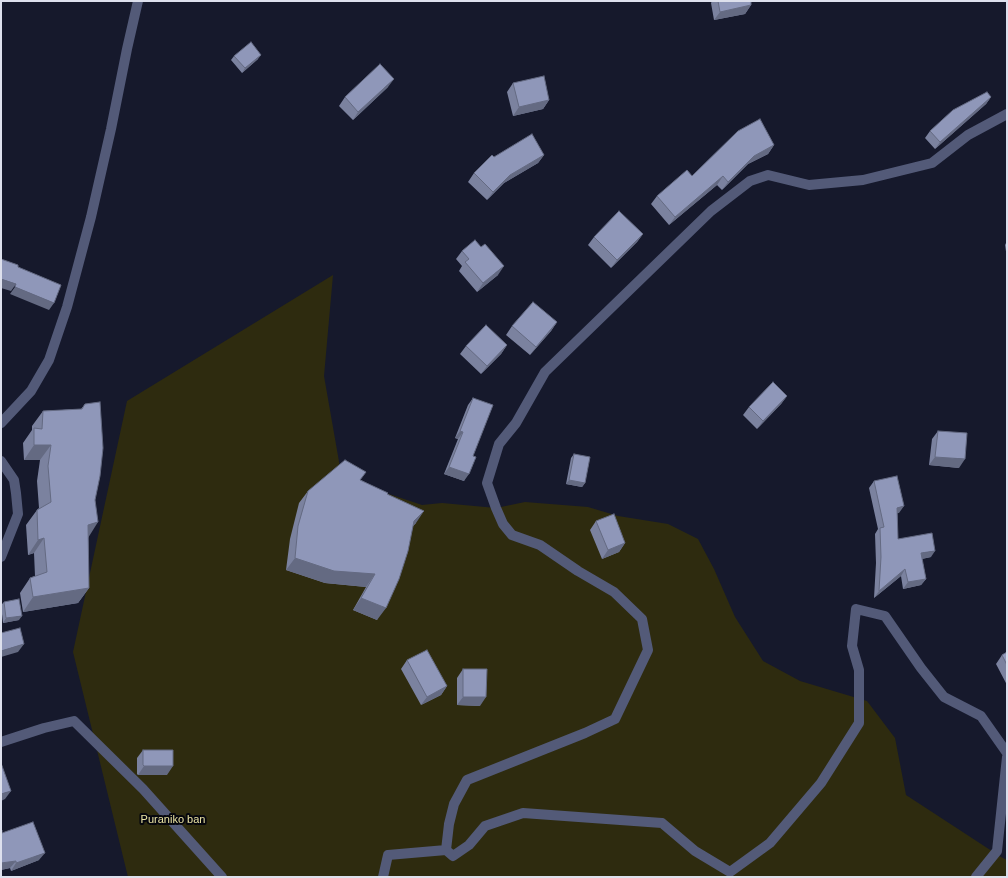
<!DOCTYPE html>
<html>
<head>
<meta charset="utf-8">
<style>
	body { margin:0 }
	#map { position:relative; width:1008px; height:878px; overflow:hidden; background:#16192c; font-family:Arial,sans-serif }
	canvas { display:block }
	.frame { position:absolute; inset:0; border:2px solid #dde0ed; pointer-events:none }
</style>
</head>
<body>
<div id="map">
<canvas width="1008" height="878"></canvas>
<div class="frame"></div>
</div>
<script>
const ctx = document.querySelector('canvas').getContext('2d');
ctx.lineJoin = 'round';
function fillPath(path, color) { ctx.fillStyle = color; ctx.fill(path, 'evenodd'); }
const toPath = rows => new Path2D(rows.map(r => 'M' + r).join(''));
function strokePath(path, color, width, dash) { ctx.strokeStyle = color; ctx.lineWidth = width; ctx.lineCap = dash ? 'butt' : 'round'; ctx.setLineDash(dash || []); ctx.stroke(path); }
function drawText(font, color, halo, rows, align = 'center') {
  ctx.font = font + ' Arial,sans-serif'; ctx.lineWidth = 4; ctx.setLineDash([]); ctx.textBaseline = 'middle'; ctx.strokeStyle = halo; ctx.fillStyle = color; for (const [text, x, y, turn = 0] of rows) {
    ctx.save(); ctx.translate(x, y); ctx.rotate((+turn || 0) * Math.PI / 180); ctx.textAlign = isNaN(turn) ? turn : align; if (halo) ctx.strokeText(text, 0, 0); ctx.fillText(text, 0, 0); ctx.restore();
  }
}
fillPath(toPath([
	[333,275,324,376,341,473,389,494,422,505,442,503,496,508,525,502,588,507,618,516,668,524,698,539,714,569,735,617,763,661,800,681,867,701,895,738,906,795,1001,857,1007,860,1007,877,128,877,73,652,127,401]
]), '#2e2b0f');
strokePath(toPath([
	[1,423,31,391,49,360,67,307,91,217,111,129,127,49,138,1],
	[1,461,14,480,16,493,18,514,1,557],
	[1,742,44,728,74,721,143,789,222,877],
	[446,850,453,856,469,845,485,826,523,813,662,823,695,851,730,872,770,843,821,783,859,723,859,670,852,646,856,609,885,616,921,668,944,697,981,716,1007,753],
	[383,877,388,855,446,850,449,824,454,804,467,780,585,733,615,719,648,650,642,619,614,592,578,571,540,545,512,535,503,524,496,508,487,483,499,444,516,423,545,372,711,211,750,181,768,175,809,185,863,180,932,163,968,135,1007,114],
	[976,877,997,851,1007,757]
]), '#535a78', 10);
fillPath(toPath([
	[712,1,751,1,751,5,745,14,714,20,711,3],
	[234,56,258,59,242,73,231,60],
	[513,83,549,100,543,109,513,116,507,92],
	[388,87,353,120,339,106,345,97],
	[991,97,986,104,935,149,925,138,930,131],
	[774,145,768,154,748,164,722,190,717,185,669,225,651,204,657,196,692,176],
	[544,155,538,163,504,183,487,200,468,182,474,173,494,157],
	[643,234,637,242,611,268,588,245,594,237],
	[1007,241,1007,258,1005,245],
	[462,251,498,275,477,292,459,271,462,266,456,259],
	[557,322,551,331,530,355,506,335,512,326],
	[507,345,501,354,481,374,460,354,466,346],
	[787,396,781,404,757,429,743,415,749,407],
	[473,398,473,456,464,481,444,474,458,439,455,438,468,405],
	[85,404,95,500,88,538,89,588,78,603,23,612,20,593,30,578,35,576,34,553,28,555,26,525,37,510,39,508,37,481,40,460,24,460,23,443,32,430,32,426,43,411,81,409],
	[938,431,959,468,929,465,932,439],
	[574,454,585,483,582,487,566,484,571,458],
	[361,480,387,494,416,523,413,526,377,620,353,610,366,587,325,583,286,570,290,539,299,503,308,491],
	[874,481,899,513,897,513,898,539,931,557,922,559,926,579,921,585,903,589,901,576,874,598,876,563,875,534,878,529,869,488],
	[596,521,625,543,619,552,602,559,590,530],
	[4,602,19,620,3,623,1,605],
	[1007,652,1007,685,996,664,1002,655],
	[407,660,447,686,441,695,421,705,401,669],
	[463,669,480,706,457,705,457,678],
	[143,750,167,775,138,775,137,774,137,758],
	[1,830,2,833,39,860,11,871,10,868,1,870]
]), '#7b829f');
fillPath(toPath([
	[751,5,745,14,714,20,720,12],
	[261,55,258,59,242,73,245,68],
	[394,79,388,87,353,120,358,112],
	[991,97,986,104,935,149,940,142],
	[549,100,543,109,513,116,519,107],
	[774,145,768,154,748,164,722,190,728,182,754,156],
	[544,155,538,163,504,183,487,200,493,192,510,175],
	[723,176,717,185,669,225,675,217],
	[643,234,637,242,611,268,617,260],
	[504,266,498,275,477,292,483,283],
	[1,279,16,284,11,291,1,288],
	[15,287,54,303,49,310,10,294],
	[557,322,551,331,530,355,536,347],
	[507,345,501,354,481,374,487,366],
	[787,396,781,404,757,429,763,421],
	[460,431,463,432,458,439,455,438],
	[34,445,51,445,40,460,24,460],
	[935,457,965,459,959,468,929,465],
	[449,467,469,474,464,481,444,474],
	[569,480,585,483,582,487,566,484],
	[904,506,899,513,892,514,897,508],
	[424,511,416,523,406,533,414,521],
	[98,522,88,538,88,525],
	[44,538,34,553,28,555,38,540],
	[625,543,619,552,602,559,608,550],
	[935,551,931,557,916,560,921,553],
	[295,558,375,574,366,587,325,583,286,570],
	[905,569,901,576,874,598,879,591],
	[926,579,921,585,903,589,908,582],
	[89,588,78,603,23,612,33,597],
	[361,598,386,608,377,620,353,610],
	[22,616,19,620,3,623,6,618],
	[24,644,18,652,1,657,1,651],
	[447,686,441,695,421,705,427,697],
	[463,697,486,697,480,706,457,705],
	[144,766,173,766,167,775,138,775],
	[11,791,5,799,1,801,1,794],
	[45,853,39,860,11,871,16,863],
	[16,861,10,868,1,870,1,863]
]), '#646a82');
const building = toPath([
	[718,1,751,1,751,5,720,12,718,1],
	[251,42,261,55,245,68,234,56,251,42],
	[380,64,394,79,358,112,345,97,380,64],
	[544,76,549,100,519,107,513,83,544,76],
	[987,92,991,97,940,142,930,131,953,110,987,92],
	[760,119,774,145,754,156,728,182,723,176,675,217,657,196,687,170,692,176,738,131,760,119],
	[532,134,544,155,510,175,493,192,474,173,492,155,494,157,532,134],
	[619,211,643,234,617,260,594,237,619,211],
	[475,240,481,247,485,244,504,266,483,283,465,262,469,259,462,251,475,240],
	[1,259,18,265,18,267,61,285,54,303,15,287,16,284,1,279,1,259],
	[533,302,557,322,536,347,512,326,533,302],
	[486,325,507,345,487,366,466,346,486,325],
	[773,382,787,396,763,421,749,407,773,382],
	[473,398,493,405,473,456,476,457,469,474,449,467,463,432,460,431,473,398],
	[100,402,103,448,100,476,95,500,98,522,88,525,89,588,33,597,30,578,47,572,44,538,38,540,37,510,51,502,48,466,51,445,34,445,34,428,42,429,43,411,82,409,85,404,100,402],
	[938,431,967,433,965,459,935,457,938,431],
	[574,454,590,457,585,483,569,480,574,454],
	[345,460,366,472,360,480,388,493,387,494,424,511,414,521,408,551,399,579,386,608,361,598,375,574,334,571,295,558,298,526,308,491,345,460],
	[897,476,904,506,897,508,898,539,932,533,935,551,921,553,926,579,908,582,905,569,879,591,881,557,880,528,884,527,874,481,897,476],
	[614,514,625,543,608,550,596,521,614,514],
	[19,599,22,616,6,618,4,602,19,599],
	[20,628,24,644,1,651,1,633,20,628],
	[427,650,447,686,427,697,407,660,427,650],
	[1007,652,1007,665,1002,655,1007,652],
	[463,669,487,669,486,697,463,697,463,669],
	[143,750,173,750,173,766,144,766,143,765,143,750],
	[1,763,11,791,1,794,1,763],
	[33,822,45,853,16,863,16,861,1,863,1,830,2,830,2,833,33,822]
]);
fillPath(building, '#8f97b9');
strokePath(building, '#646a82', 1);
drawText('11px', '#e9e2a3', '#05060d', [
	["Puraniko ban",173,820]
]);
</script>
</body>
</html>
